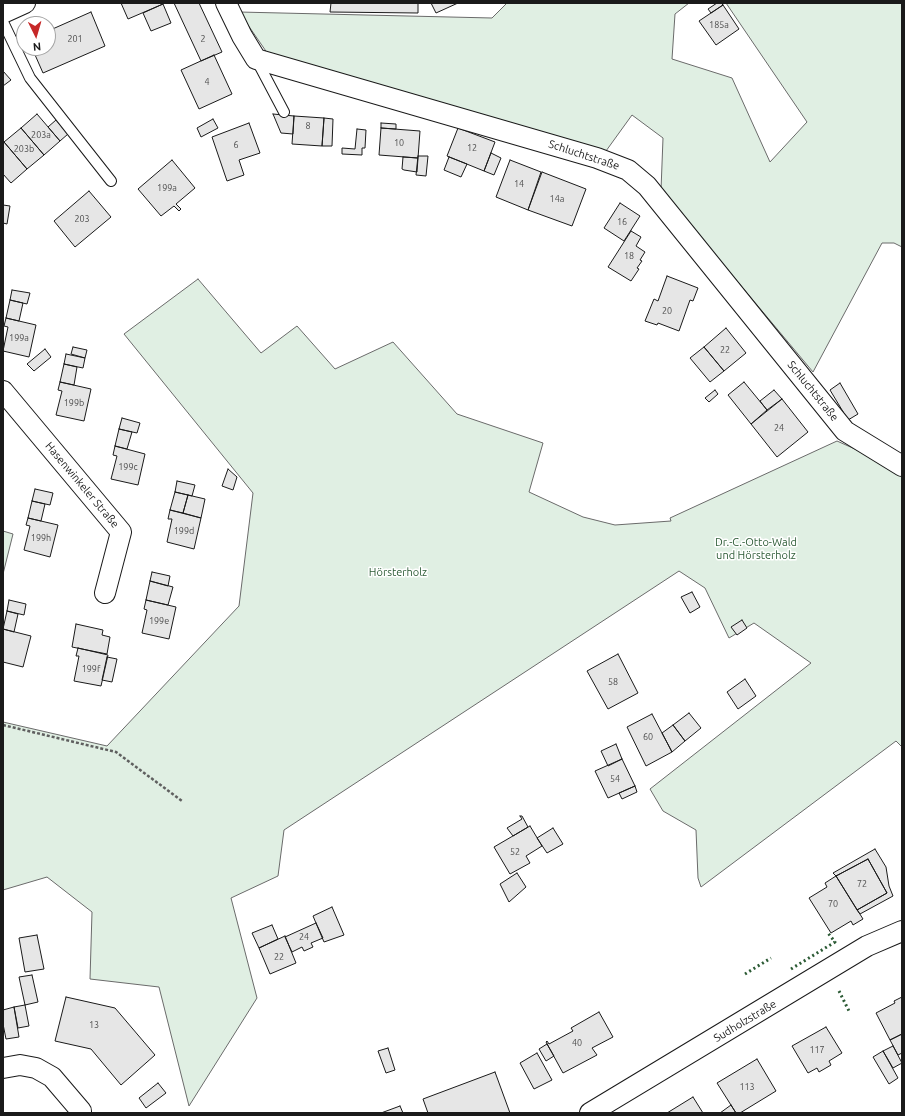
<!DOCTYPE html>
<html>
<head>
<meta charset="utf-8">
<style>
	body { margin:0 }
	#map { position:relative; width:905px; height:1116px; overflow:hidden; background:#fff; font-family:Ubuntu,sans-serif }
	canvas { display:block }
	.frame { position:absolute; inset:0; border:4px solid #1a1a1a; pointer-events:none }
	.north { position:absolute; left:16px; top:16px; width:40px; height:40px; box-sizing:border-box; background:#fff; border:1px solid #a3a3a3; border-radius:50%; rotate:175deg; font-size:11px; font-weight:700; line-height:16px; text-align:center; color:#1a1a1a }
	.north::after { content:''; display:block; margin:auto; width:14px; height:18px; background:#c62828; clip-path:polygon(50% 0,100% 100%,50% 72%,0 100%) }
</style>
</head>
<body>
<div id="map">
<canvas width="905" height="1116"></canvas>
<div class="frame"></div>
<div class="north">N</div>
</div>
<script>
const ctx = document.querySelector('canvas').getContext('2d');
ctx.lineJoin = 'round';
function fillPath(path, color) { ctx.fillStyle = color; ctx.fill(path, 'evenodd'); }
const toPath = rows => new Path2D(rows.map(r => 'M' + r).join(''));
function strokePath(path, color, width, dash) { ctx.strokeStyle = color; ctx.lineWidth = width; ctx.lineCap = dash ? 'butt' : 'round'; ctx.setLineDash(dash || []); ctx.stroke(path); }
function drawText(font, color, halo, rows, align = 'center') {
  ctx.font = font + ' Ubuntu,sans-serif'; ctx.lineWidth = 3; ctx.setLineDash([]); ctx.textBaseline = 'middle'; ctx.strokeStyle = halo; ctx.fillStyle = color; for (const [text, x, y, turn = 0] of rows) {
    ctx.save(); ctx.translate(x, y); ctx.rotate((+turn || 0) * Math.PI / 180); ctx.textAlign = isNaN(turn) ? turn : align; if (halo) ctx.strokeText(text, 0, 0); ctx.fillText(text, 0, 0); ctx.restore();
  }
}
const green = toPath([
	[507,3,689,3,675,14,672,59,732,78,770,162,807,122,726,3,902,3,902,247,894,243,882,243,813,372,661,190,663,138,632,115,606,151,270,57,239,12,492,18,507,3],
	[198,279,261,353,297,326,335,369,393,342,457,414,543,443,529,492,583,517,615,525,671,521,670,518,837,441,902,470,902,747,896,741,701,887,698,878,696,830,663,811,650,789,811,663,754,623,729,638,705,588,679,571,284,830,278,876,231,898,257,998,189,1106,159,987,90,979,92,912,47,877,3,890,3,722,107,746,239,606,253,493,124,334,198,279],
	[3,531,13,534,3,574,3,531]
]);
fillPath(green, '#e0efe3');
strokePath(green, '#6a6a6a', 1);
const building = toPath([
	[121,3,162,3,163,4,128,19,121,3],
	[174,3,199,3,222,52,201,61,174,3],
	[331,3,418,3,418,13,330,12,331,3],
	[431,3,458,3,436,13,431,3],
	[717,3,721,3,723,5,711,13,708,9,717,3],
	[163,4,171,23,151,31,143,13,163,4],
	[723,5,739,29,716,45,699,21,723,5],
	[91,12,105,46,43,73,32,48,48,48,48,31,91,12],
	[214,55,232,94,199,109,181,70,214,55],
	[3,71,11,80,3,86,3,71],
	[37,114,60,141,44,155,21,128,37,114],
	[273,114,294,116,293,134,281,133,273,114],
	[294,116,324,118,322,146,292,144,294,116],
	[324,118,333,119,332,146,322,146,324,118],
	[213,119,218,128,201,137,197,128,213,119],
	[56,120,68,134,60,141,48,127,56,120],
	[249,123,260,153,239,160,244,175,227,181,212,137,249,123],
	[381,123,396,124,396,129,381,128,381,123],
	[21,128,44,155,27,169,4,142,21,128],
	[381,128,420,131,418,158,379,155,381,128],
	[458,128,495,142,484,171,447,156,458,128],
	[357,129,366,130,365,148,362,148,362,155,342,154,342,148,355,149,357,129],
	[4,142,27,169,11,183,3,174,3,143,4,142],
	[491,153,501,158,494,175,484,171,491,153],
	[418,156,428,156,426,176,416,175,418,156],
	[403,157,418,158,417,172,404,170,402,169,403,157],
	[449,157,467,164,461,177,444,170,449,157],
	[172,160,195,188,176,204,181,209,179,211,174,206,161,216,138,189,172,160],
	[510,160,541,172,528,210,496,197,510,160],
	[542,172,586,189,572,226,528,210,542,172],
	[89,191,111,217,75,247,54,221,89,191],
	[620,203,640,216,624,241,604,228,620,203],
	[3,205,10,206,7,224,3,223,3,205],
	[631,231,641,237,636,246,645,252,640,260,642,261,637,268,639,269,631,281,608,267,631,231],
	[667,276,698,288,693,301,690,300,679,331,658,323,657,325,645,321,654,299,658,301,667,276],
	[12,290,30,293,27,304,10,300,12,290],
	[10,300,23,303,19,321,6,318,10,300],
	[6,318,36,325,29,357,3,351,8,327,4,326,6,318],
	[726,328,746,353,724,371,704,347,726,328],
	[73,347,87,350,85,358,71,354,73,347],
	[704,347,724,371,710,382,690,358,704,347],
	[45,349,51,357,34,371,27,364,45,349],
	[66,354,85,358,83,368,64,364,66,354],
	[64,364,77,367,74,385,60,382,64,364],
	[60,382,91,389,84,421,56,415,62,391,58,390,60,382],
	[744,382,767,410,751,424,728,395,744,382],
	[840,383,858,414,848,420,830,390,840,383],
	[715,390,718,394,709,402,705,398,715,390],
	[774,390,782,399,767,410,760,401,774,390],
	[782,399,808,432,777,457,751,424,782,399],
	[122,418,140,423,137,433,119,429,122,418],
	[119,429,132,432,127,449,115,446,119,429],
	[115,446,145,454,138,485,111,479,117,456,113,455,115,446],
	[228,469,237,477,233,490,222,486,228,469],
	[177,481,195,485,192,496,175,492,177,481],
	[35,489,53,493,50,505,32,501,35,489],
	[175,492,188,495,183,513,170,510,175,492],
	[188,495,205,499,201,518,183,513,188,495],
	[32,501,45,504,41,521,28,518,32,501],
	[170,510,201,518,194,549,167,542,172,519,168,519,170,510],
	[28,518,58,525,50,557,24,550,30,526,26,525,28,518],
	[152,572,170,576,168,586,150,581,152,572],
	[150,581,173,587,168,605,146,600,150,581],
	[692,592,700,607,690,613,681,597,692,592],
	[9,600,26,604,24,615,7,611,9,600],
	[146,600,176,607,169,639,142,633,147,610,144,609,146,600],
	[7,611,18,614,14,632,3,629,7,611],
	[742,620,747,628,737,635,731,627,742,620],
	[76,624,103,630,102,635,110,637,107,654,72,647,76,624],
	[3,629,31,636,23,667,3,662,3,629],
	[78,648,108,655,101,686,74,681,79,656,76,656,78,648],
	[618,654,638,693,608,709,587,671,618,654],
	[107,657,117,659,112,682,102,680,107,657],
	[745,679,756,696,738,709,727,692,745,679],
	[689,713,701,728,685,741,673,725,689,713],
	[652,714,672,752,646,766,627,727,652,714],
	[673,725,685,741,672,752,662,733,673,725],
	[616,744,622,759,608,766,601,751,616,744],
	[622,759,635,786,608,798,595,771,622,759],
	[635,786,637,792,622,799,619,793,635,786],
	[520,816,522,816,528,827,513,836,507,828,522,819,520,816],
	[530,826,542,846,526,856,530,863,510,874,494,847,530,826],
	[553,828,563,844,547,853,537,838,553,828],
	[875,849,886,867,889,886,893,896,860,914,857,910,887,893,868,859,836,876,833,873,875,849],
	[868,859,887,893,857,910,836,876,868,859],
	[517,873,526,887,509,902,500,884,517,873],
	[836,876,863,919,853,925,851,921,831,933,809,898,827,887,825,883,836,876],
	[332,907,344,935,324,942,313,916,332,907],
	[316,923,323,938,311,943,313,947,304,951,302,947,292,952,285,937,316,923],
	[272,925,278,939,259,948,252,933,272,925],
	[37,935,44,969,25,972,19,938,37,935],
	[285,936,296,963,270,974,259,948,285,936],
	[32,975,38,1002,25,1005,19,977,32,975],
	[66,997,115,1008,155,1055,121,1085,91,1049,55,1041,66,997],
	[902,997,902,1034,890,1040,876,1013,895,1003,894,1001,902,997],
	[25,1005,29,1026,18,1028,14,1007,25,1005],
	[14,1007,19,1037,6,1039,3,1024,3,1010,14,1007],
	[599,1012,613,1037,592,1048,597,1055,563,1073,546,1042,547,1041,549,1044,573,1031,571,1028,599,1012],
	[826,1027,842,1053,829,1061,831,1065,819,1072,817,1068,808,1073,792,1046,826,1027],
	[902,1034,902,1053,898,1055,890,1040,902,1034],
	[547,1044,554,1056,546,1061,539,1049,547,1044],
	[893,1046,902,1063,893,1068,883,1051,893,1046],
	[388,1048,395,1070,386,1073,378,1051,388,1048],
	[883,1051,898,1078,889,1084,873,1057,883,1051],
	[537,1053,552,1080,534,1089,520,1063,537,1053],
	[757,1059,776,1091,740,1113,736,1113,717,1083,757,1059],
	[495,1072,510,1113,428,1113,423,1099,495,1072],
	[158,1083,166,1093,146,1108,139,1098,158,1083],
	[693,1097,703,1113,667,1113,693,1097],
	[731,1105,736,1113,720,1113,731,1105],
	[400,1106,403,1113,381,1113,400,1106]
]);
fillPath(building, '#e6e6e6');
strokePath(building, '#1a1a1a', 1);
const service = toPath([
	[3,22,30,78,111,181],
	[256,59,284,112]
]);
const minor = toPath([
	[226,3,242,36,256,59,597,158,628,170,647,186,845,431,902,466],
	[3,13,25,3],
	[3,391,121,532,105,593],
	[3,1068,20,1065,36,1068,52,1077,81,1111],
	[590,1113,867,946,902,931]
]);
strokePath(service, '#1a1a1a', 12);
strokePath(minor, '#1a1a1a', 22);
strokePath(toPath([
	[3,725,116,752,182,801]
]), '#5f5f5f', 2.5, [3, 2]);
strokePath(service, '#fff', 10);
strokePath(minor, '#fff', 20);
strokePath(toPath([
	[791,969,835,942,828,933],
	[745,974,771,958],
	[839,991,849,1011]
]), '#2b5a34', 3, [2, 3]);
drawText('9px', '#4d4d4d', null, [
	["185a",719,25],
	["201",75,39],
	["2",203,39],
	["4",207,82],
	["8",308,126],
	["203a",41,135],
	["10",399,143],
	["6",236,145],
	["12",472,148],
	["203b",24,149],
	["14",519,184],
	["199a",167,188],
	["14a",557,199],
	["203",82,219],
	["16",622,222],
	["18",629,256],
	["20",667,311],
	["199a",19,338],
	["22",725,350],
	["199b",74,403],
	["24",779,428],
	["199c",128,467],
	["199d",184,531],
	["199h",41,538],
	["199e",159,621],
	["199f",91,669],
	["58",613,682],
	["60",648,737],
	["54",615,779],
	["52",515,852],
	["72",862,884],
	["70",833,904],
	["24",304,937],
	["22",279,957],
	["13",94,1025],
	["40",577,1043],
	["117",817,1050],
	["113",747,1087]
]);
drawText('11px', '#1a1a1a', '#fff', [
	["Schluchtstraße",584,155,18],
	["Schluchtstraße",813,391,51],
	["Hasenwinkeler Straße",82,485,50],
	["Sudholzstraße",745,1021,-31]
]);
drawText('11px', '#2b5a34', '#fff', [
	["Dr.-C.-Otto-Wald",756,542],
	["und Hörsterholz",756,555],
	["Hörsterholz",398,572]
]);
</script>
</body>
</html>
